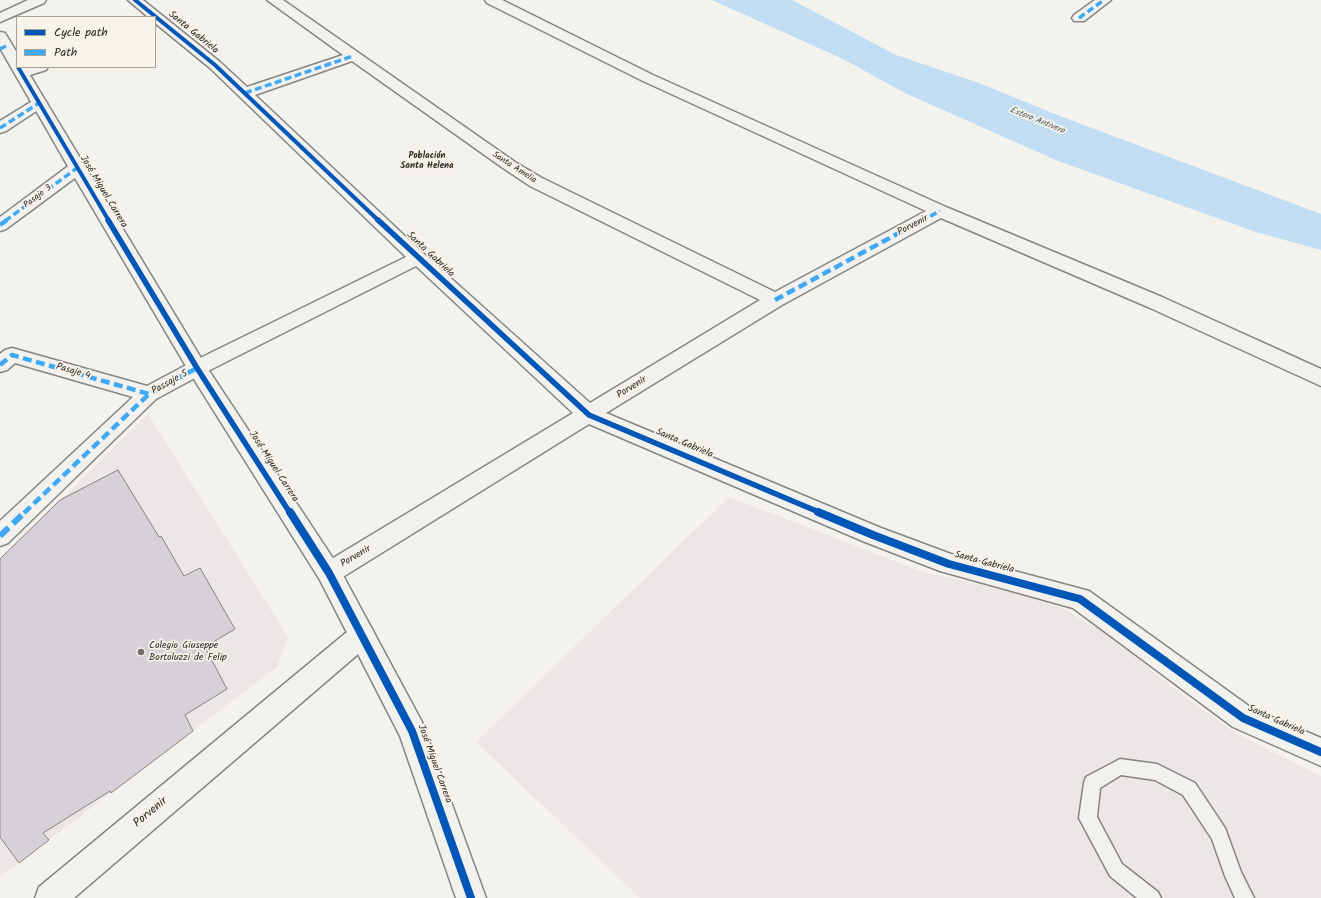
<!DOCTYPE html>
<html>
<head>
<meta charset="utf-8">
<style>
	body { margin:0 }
	#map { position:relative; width:1321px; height:898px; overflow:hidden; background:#f4f2ec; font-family:Kalam,sans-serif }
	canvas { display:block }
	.legend { position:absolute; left:16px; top:16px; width:140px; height:52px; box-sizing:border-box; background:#f7f3e8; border:1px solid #a5a39c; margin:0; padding:5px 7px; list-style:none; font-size:12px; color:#2b2b2b }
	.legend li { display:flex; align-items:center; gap:8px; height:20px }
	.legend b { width:20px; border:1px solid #a5a39c }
</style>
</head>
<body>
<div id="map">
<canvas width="1321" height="898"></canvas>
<ul class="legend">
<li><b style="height:5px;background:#0057b8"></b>Cycle path</li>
<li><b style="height:5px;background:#3fa9f5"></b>Path</li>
</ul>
</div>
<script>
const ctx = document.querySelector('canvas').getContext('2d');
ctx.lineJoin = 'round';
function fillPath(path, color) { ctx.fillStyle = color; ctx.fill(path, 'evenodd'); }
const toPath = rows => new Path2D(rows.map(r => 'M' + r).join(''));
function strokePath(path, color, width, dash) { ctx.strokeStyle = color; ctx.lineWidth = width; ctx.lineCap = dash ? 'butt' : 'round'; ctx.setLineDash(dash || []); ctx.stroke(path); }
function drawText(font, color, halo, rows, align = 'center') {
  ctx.font = font + ' Kalam,sans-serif'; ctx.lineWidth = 3.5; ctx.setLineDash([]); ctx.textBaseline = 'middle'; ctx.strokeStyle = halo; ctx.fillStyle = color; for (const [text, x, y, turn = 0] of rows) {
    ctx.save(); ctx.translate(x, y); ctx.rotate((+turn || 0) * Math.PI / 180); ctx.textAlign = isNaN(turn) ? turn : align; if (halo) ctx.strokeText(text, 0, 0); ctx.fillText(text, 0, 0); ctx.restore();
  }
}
fillPath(toPath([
	[148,414,288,637,277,667,0,877,0,559],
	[729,497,923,572,1021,594,1060,607,1104,632,1184,696,1237,734,1321,776,1321,898,640,898,476,742]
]), '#ede6e6');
fillPath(toPath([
	[712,0,792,0,896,55,979,83,1060,116,1321,214,1321,250,1256,232,1058,161,905,93,843,59]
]), '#c2def4');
const building = toPath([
	[118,470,159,537,161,536,184,576,200,568,235,629,205,647,227,689,185,715,193,731,111,793,110,791,43,833,49,840,19,863,0,837,0,559,60,500,118,470]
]);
fillPath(building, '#d7d0d6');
strokePath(building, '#858582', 1);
const lane = toPath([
	[1120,759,1157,764,1195,783,1225,828,1241,872,1254,898,1235,898,1225,876,1212,839,1183,795,1155,780,1121,775,1100,788,1097,817,1122,864,1158,892,1161,898,1137,898,1110,876,1079,818,1084,783,1086,777,1120,759]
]);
const street = toPath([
	[28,0,46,0,44,3,0,22,0,13,28,0],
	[128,0,143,0,220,62,247,87,343,55,267,0,283,0,515,162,542,178,775,292,926,211,643,81,487,3,485,0,502,0,653,75,946,207,1162,297,1321,369,1321,386,1148,307,941,218,782,305,606,413,881,528,951,554,1089,591,1253,709,1321,738,1321,766,1233,727,1073,608,940,571,865,542,589,424,338,580,329,584,320,580,317,573,320,566,573,413,416,266,204,373,156,399,8,543,0,546,0,521,133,397,15,363,7,370,0,372,0,354,5,350,12,348,147,386,190,363,406,257,210,68,155,23,155,17,148,17,128,0],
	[352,61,503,168,530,186,760,300,590,403,424,254,255,95,352,61],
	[1095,0,1111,0,1084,21,1074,21,1072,18,1074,15,1095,0],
	[26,67,48,67,46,70,27,76,22,77,17,76,15,73,17,70,26,67],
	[39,98,44,100,47,103,44,106,6,131,0,133,0,121,34,100,39,98],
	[77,163,83,164,85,168,83,172,6,229,0,231,0,217,71,164,77,163],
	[362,623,371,627,375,635,371,643,74,898,35,898,39,887,353,627,362,623]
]);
const secondary = toPath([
	[0,32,5,33,17,53,17,67,25,67,204,363,338,566,422,722,486,898,456,898,400,736,320,580,190,373,69,168,0,48,0,32]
]);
strokePath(lane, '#858582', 3);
strokePath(street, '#858582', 3);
strokePath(secondary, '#858582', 3);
fillPath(lane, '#f2f1ed');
fillPath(street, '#f2f1ed');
fillPath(secondary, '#f2f1ed');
strokePath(toPath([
	[1079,18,1104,0],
	[0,49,6,46],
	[245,93,353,56],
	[0,128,39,103],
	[5,221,77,168],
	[921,221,940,211]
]), '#3fa9f5', 3.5, [7, 3.5]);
strokePath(toPath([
	[0,225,7,220],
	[775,300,923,220],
	[0,365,12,355,149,394],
	[24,513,149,394,197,368]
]), '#3fa9f5', 4.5, [9, 4.5]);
strokePath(toPath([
	[0,536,25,512]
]), '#3fa9f5', 6, [12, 6]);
strokePath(toPath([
	[135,0,215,65,379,221],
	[18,67,109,221]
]), '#0057b8', 4);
strokePath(toPath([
	[108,220,197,368,290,513],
	[378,220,589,415,821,513]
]), '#0057b8', 5.5);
strokePath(toPath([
	[290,512,329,573,412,731,471,898],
	[818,512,873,535,949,564,1080,599,1243,718,1321,752]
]), '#0057b8', 8);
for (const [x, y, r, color] of [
	[141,652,4,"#71716f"]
]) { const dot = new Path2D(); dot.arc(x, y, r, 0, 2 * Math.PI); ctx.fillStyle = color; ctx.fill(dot); strokePath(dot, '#f7f3e8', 1.5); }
drawText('italic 9px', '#4c565e', '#f7f3e8', [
	["Estero Antivero",1037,121,22]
]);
drawText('bold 9px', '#2b2b2b', '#f7f3e8', [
	["Población",427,156],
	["Santa Helena",427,166]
]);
drawText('9px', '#2b2b2b', '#f7f3e8', [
	["Santa Amelia",514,168,33],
	["Pasaje 3",38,197,-37]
]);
drawText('10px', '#2b2b2b', '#f7f3e8', [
	["Santa Gabriela",193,33,39],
	["José Miguel Carrera",103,192,59],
	["Porvenir",913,226,-28],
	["Santa Gabriela",430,255,43],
	["Pasaje 4",73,372,16],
	["Passaje 5",170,383,-29],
	["Porvenir",632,388,-32],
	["Santa Gabriela",684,444,23],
	["José Miguel Carrera",273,467,57],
	["Porvenir",356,557,-31],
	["Santa Gabriela",984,563,15],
	["Santa Gabriela",1276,721,24],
	["José Miguel Carrera",434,764,70]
]);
drawText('10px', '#2b2b2b', '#f7f3e8', [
	["Colegio Giuseppe",149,646],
	["Bortoluzzi de Felip",149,658]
], 'left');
drawText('12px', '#2b2b2b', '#f7f3e8', [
	["Porvenir",151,813,-40]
]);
</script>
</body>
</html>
